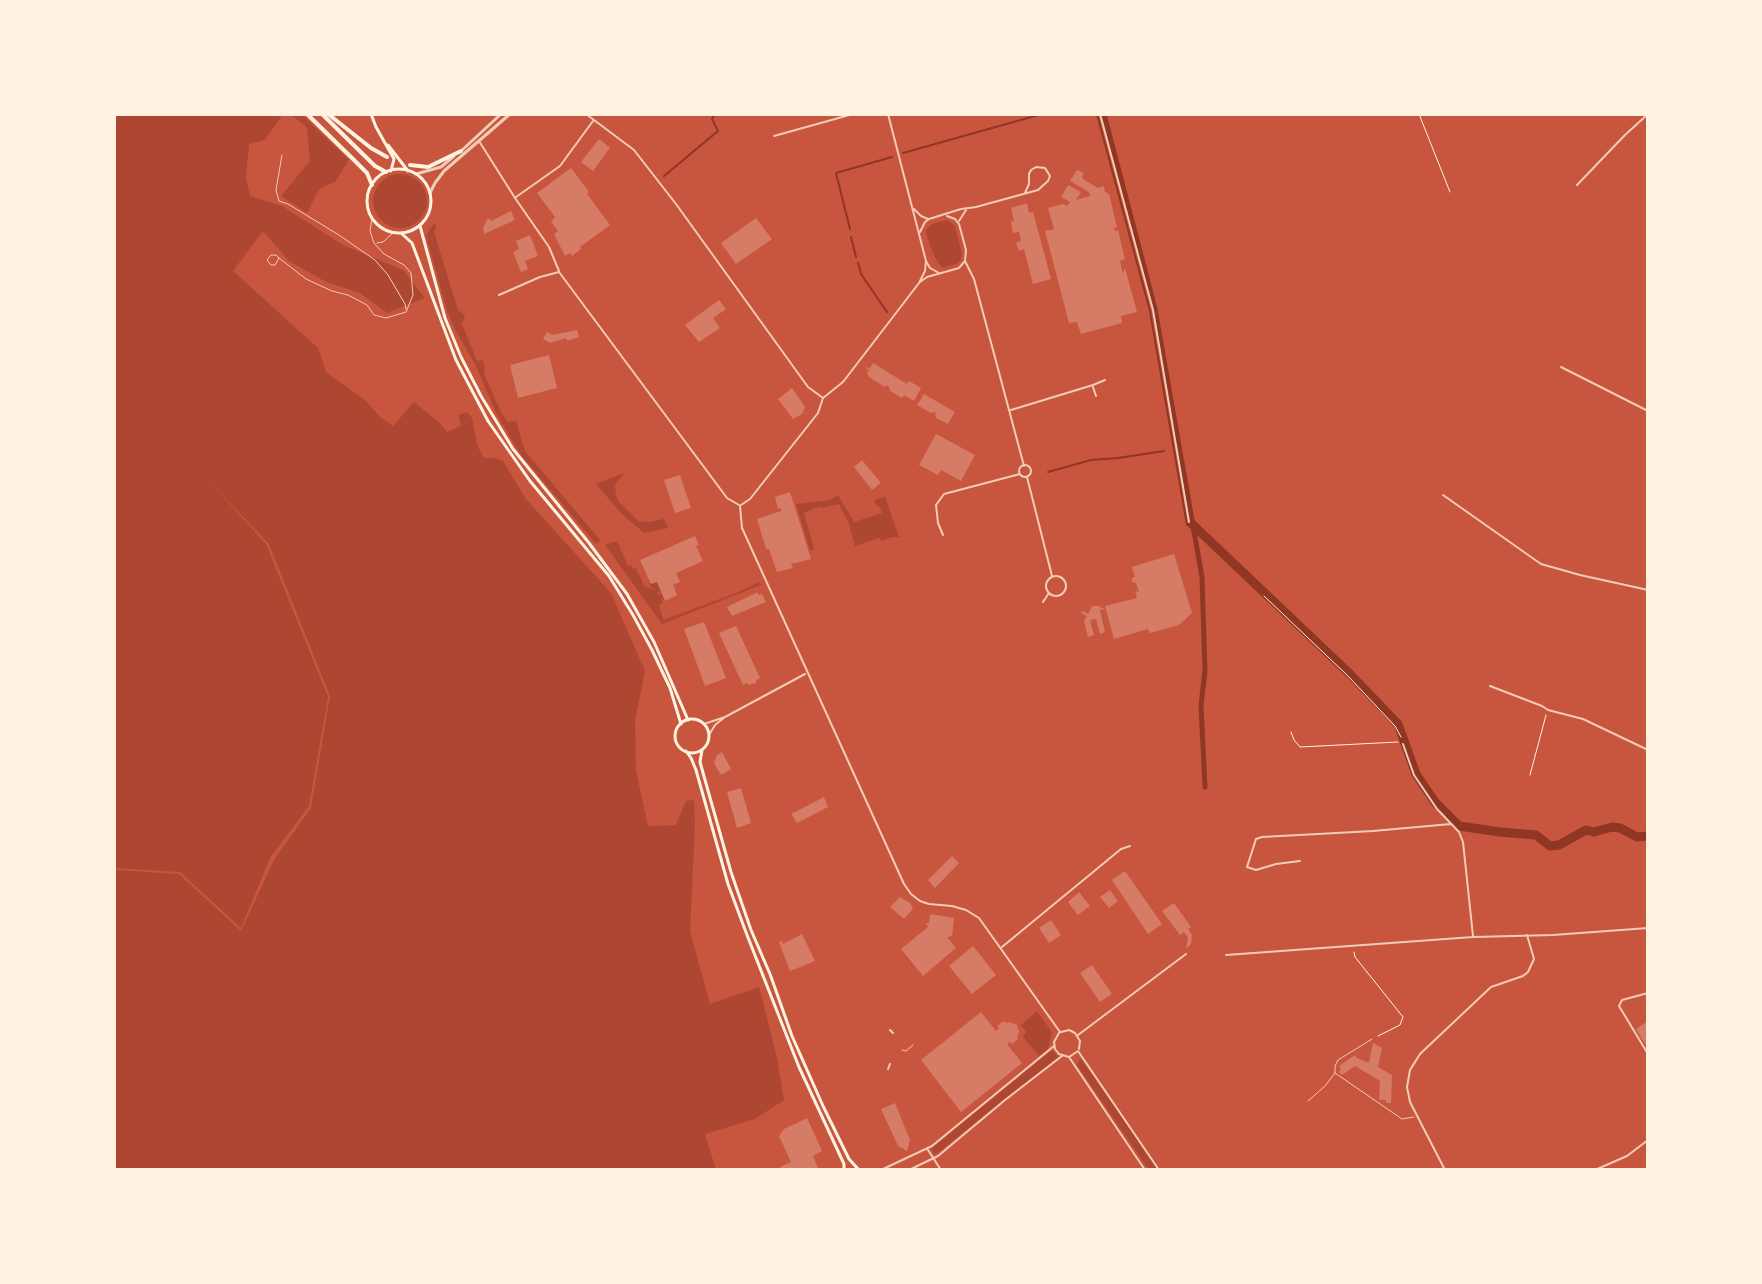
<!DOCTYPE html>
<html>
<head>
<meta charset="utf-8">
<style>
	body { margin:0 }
	#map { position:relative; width:1762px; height:1284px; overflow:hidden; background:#c8553d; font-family:Signika,sans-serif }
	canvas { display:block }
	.frame { position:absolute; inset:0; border:116px solid #fff3e0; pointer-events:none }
</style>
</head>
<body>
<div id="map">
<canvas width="1762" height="1284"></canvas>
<div class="frame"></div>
</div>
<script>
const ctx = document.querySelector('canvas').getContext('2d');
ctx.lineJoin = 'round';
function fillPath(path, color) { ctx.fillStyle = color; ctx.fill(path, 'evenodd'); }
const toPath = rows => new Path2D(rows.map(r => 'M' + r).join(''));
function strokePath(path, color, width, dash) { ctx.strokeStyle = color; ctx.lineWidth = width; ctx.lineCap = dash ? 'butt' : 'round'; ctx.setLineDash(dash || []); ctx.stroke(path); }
fillPath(toPath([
	[114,114,283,114,265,140,249,144,246,178,250,196,282,206,343,245,403,270,425,298,387,313,360,293,326,282,289,261,263,231,233,271,318,348,326,372,366,401,380,417,393,426,414,402,440,423,447,432,461,426,458,415,467,412,472,418,477,445,484,458,495,458,503,461,526,499,611,593,645,671,635,720,636,771,648,826,676,825,686,801,694,800,695,824,690,931,710,1004,759,987,777,1058,784,1100,755,1119,705,1134,716,1170,114,1170,114,870,179,874,241,931,275,858,311,808,330,696,269,544,207,479,266,544,328,697,309,806,270,858,241,928,180,872,114,868],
	[291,114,301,114,349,160,335,182,319,189,307,213,281,196,310,161,307,128],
	'373 201a27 27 0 1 1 54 0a27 27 0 1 1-54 0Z',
	[947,220,955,226,962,254,960,261,956,264,943,268,938,263,933,253,926,234,926,230,932,224],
	[435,222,436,228,434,232,448,278,458,310,465,316,462,324,477,361,482,360,485,367,484,374,501,412,508,422,516,421,525,451,600,540,596,544,521,455,496,413,476,366,456,331,447,311,426,235],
	[624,473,615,485,616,494,618,501,638,521,649,522,664,519,668,528,644,533,622,514,596,484],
	[838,495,854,522,882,513,880,507,877,506,874,500,885,497,899,537,891,537,882,541,879,538,855,546,849,524,839,504,821,508,820,506,804,513,814,549,810,551,796,504,830,500],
	[617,541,628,566,631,565,633,569,636,568,645,587,657,590,651,587,649,583,657,582,661,592,657,592,659,595,661,593,665,601,660,596,663,602,659,605,663,620,736,593,759,582,761,585,662,624,605,545],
	[1037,1011,1052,1032,1048,1049,1039,1056,1023,1037,1026,1032,1021,1025],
	[1052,1050,1058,1057,936,1154,933,1153,932,1148],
	[1080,1059,1082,1060,1158,1170,1149,1170,1077,1065]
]), '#ae4732');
strokePath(toPath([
	[1097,114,1150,311,1187,525,1192,524],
	[903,153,1042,114],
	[664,176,718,131,712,119,715,114],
	[850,229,836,173,892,157],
	[851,237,856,257],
	[858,263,861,274,887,312],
	[1048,472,1091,460,1118,458,1164,451]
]), '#8f3625', 2);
strokePath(toPath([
	[1104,114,1155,309,1202,577,1205,671,1201,705,1205,787]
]), '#8f3625', 5);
strokePath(toPath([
	[1192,524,1350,674,1398,724,1416,774,1435,802,1459,826,1500,832,1536,835,1550,846,1559,845,1586,830,1594,832,1612,827,1620,828,1637,837,1648,836]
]), '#8f3625', 9);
fillPath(toPath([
	[599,139,610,148,593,171,581,162],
	[571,168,589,192,587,194,610,225,580,247,581,249,572,256,570,253,565,256,554,234,558,231,551,222,555,217,537,193],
	[1077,170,1084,173,1082,176,1083,179,1098,188,1104,186,1105,192,1109,194,1117,227,1114,228,1115,231,1118,230,1125,259,1120,261,1123,274,1125,268,1137,312,1121,316,1122,323,1081,334,1077,322,1069,323,1045,231,1054,229,1048,208,1063,204,1067,206,1070,202,1061,197,1068,185,1081,192,1076,200,1090,196,1089,192,1070,181],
	[1027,203,1029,213,1033,212,1051,279,1033,284,1024,249,1019,251,1016,243,1021,241,1019,232,1013,233,1011,222,1014,221,1011,208],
	[511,211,515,220,484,234,483,228,487,220,489,218,491,221],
	[756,218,772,239,736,264,721,243],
	[530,235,538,256,525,261,528,269,521,272,513,252,519,249,516,241],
	[719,300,726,309,713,318,720,328,699,342,685,325],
	[577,330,579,337,567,341,566,338,550,343,543,339,547,332,552,335],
	[549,355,557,388,518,398,510,365],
	[873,363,907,384,909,381,921,388,914,401,904,395,902,398,890,391,889,387,886,385,885,387,869,377,867,373,870,369,867,370,866,367,870,368],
	[792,388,805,407,802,414,793,419,778,399],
	[924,394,955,412,948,424,936,418,935,412,931,413,917,405],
	[936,434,975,455,961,481,941,470,938,475,919,465],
	[862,460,881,483,872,490,854,467],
	[680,475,691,508,675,513,664,480],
	[790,492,811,559,791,564,793,568,777,572,769,549,766,549,757,519,781,511,781,508,778,509,775,497],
	[695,536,699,545,696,546,703,561,676,573,680,582,673,585,677,595,665,601,657,582,651,584,640,560],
	[1174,554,1192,613,1179,625,1150,633,1148,629,1114,639,1105,606,1137,598,1135,591,1139,592,1136,583,1132,582,1132,578,1135,577,1132,567],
	[758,592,758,595,762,594,766,602,732,616,727,607],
	[1092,606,1098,606,1105,609,1100,610,1105,632,1100,634,1096,619,1090,620,1094,635,1088,637,1084,621,1087,616,1081,613,1083,611,1088,614],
	[704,622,726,678,705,686,684,629],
	[736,626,760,678,756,680,756,683,748,685,747,683,743,685,719,633],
	[722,752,731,769,721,775,714,763,717,755],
	[741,788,751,823,737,828,727,792],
	[824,797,828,807,797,823,791,814],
	[952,856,959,863,935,888,928,880],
	[1125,871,1162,924,1148,934,1112,880],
	[1110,890,1118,901,1109,908,1100,897],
	[1079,892,1090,906,1078,915,1068,902],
	[900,897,910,903,913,909,904,919,890,907],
	[1174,903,1191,927,1188,929,1192,935,1191,944,1186,949,1188,938,1184,932,1180,935,1162,911],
	[930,914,954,918,952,936,947,937,956,948,923,976,901,949,928,927,926,923,929,923],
	[1051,920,1061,935,1049,943,1039,928],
	[802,934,815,961,790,971,779,942,782,941,783,944],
	[973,946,996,975,972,994,949,966],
	[1092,965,1112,994,1100,1002,1080,973],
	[981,1012,996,1031,999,1028,997,1026,1004,1021,1006,1023,1010,1022,1017,1025,1019,1032,1017,1036,1018,1039,1012,1044,1010,1042,1007,1044,1022,1063,961,1112,921,1060],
	[1648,1021,1648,1049,1636,1029],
	[1373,1043,1382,1048,1378,1067,1392,1075,1391,1103,1387,1103,1385,1100,1379,1100,1380,1081,1355,1066,1342,1075,1339,1072,1341,1069,1339,1066,1355,1055,1357,1058,1369,1063],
	[895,1103,910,1140,907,1151,898,1146,881,1109],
	[807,1118,822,1151,813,1156,819,1170,782,1170,780,1167,791,1162,779,1136,784,1129]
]), '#d67c66');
strokePath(toPath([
	[1419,114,1450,192],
	[1264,596,1348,676,1395,726,1401,737],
	[1291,732,1294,740,1300,747,1398,742],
	[1530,775,1546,715],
	[1354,952,1355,957,1403,1017,1400,1025,1378,1036]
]), '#fff3e0', 1);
strokePath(toPath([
	[282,155,276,190,279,201,288,204,339,235,375,260,388,275,405,304,406,309],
	[377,243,383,242,393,233],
	[279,258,275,265,271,265,267,260,271,255,276,255,279,258,306,279,332,291,348,295,367,305,374,315,386,318,406,312,413,295,411,273,404,265,384,254,374,243,370,231,372,218],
	[902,1050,906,1051,913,1045],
	[1335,1073,1402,1119,1414,1117],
	[1308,1101,1325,1086,1335,1073,1335,1066,1338,1060,1372,1039]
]), '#f1ccb7', 1);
strokePath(toPath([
	[586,114,634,150,676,204,808,387,823,398],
	[888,114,926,261,930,268,939,273],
	[1100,114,1153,310,1189,522],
	[774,136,853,114],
	[479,141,515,198,549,247,559,271],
	[1577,185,1625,135,1648,114],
	[516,197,560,166,593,121],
	[914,209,921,216,928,219],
	[947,216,955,219,958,223],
	[959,221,966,210],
	[959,224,966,250,965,261,974,279,1024,466],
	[920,232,925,222,929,219,961,209,976,207,1038,190,1048,181,1050,176,1045,168,1036,167,1031,170,1029,174,1029,184,1025,193],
	[920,282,927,277,959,268,964,262],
	[499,295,540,277,559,272,727,498,739,505],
	[1561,367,1648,411],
	[1093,387,1096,396],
	[1011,410,1093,385,1105,380],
	'1019 471a6 6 0 1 1 12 0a6 6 0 1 1-12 0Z',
	[1027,477,1052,576],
	[1443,495,1541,564,1580,575,1648,590],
	[741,505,750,499,818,413,823,398,843,382,919,283,925,271,926,261],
	[740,506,742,528,904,884,911,894,920,901,929,904,952,906,966,910,979,918,1060,1032],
	[943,535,938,523,936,505,944,494,1020,474],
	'1046 586a10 10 0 1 1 20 0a10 10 0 1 1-20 0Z',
	[1043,602,1049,593],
	[1490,686,1542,706,1548,710,1583,719,1648,750],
	[725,717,805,674],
	[704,724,725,717,715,725,709,735],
	[1403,744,1414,775,1437,809,1459,832,1463,842,1473,936],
	[1300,861,1276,864,1256,870,1247,867,1256,839,1262,837,1373,831,1451,824],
	[1002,947,1121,849,1130,846],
	[1226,955,1473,937,1553,935,1648,928],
	[1648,993,1622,1000,1619,1006,1648,1054],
	[890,1030,893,1033],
	[1061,1032,1069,1030,1075,1033,1080,1041,1079,1049],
	[1059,1033,1054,1042,1055,1049,1059,1054,1069,1057,1078,1051],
	[1078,1035,1186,954],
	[1078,1051,1159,1170],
	[1069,1057,1145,1170],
	[888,1069,890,1064],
	[928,1150,941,1170],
	[881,1170,932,1146,1054,1046],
	[909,1170,938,1156,1005,1100,1062,1056],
	[1445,1170,1410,1102,1407,1087,1410,1070,1420,1054,1491,987,1523,976,1528,972,1534,959,1527,935],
	[1595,1170,1627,1156,1648,1140]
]), '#f1ccb7', 2);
strokePath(toPath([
	[460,152,501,114],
	[416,174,441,167,454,156],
	[430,193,435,183,444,171,510,114]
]), '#f1ccb7', 3);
strokePath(toPath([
	[371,114,376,127,394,159,391,171],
	[388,145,408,171],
	'367 201a32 32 0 1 1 64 0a32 32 0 1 1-64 0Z',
	[420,226,445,318,461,357,481,396,513,449,589,543,627,594,654,642,688,720],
	[401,233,412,243,456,360,488,421,530,481,609,576,633,615,652,650,670,688,681,724],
	'675 736a17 17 0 1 1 34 0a17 17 0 1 1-34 0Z',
	[702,750,700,762,705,780,731,872,751,930,770,974,792,1036,823,1106,849,1159,858,1169],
	[686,751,691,758,696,770,728,884,747,935,799,1067,844,1164,844,1170],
	[855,1170,863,1170]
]), '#fff3e0', 3);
strokePath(toPath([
	[307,114,354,160,367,173,372,185],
	[322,114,375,166,386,172],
	[328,114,371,148,387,157],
	[410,165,428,167,461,151]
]), '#fff3e0', 4);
</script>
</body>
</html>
